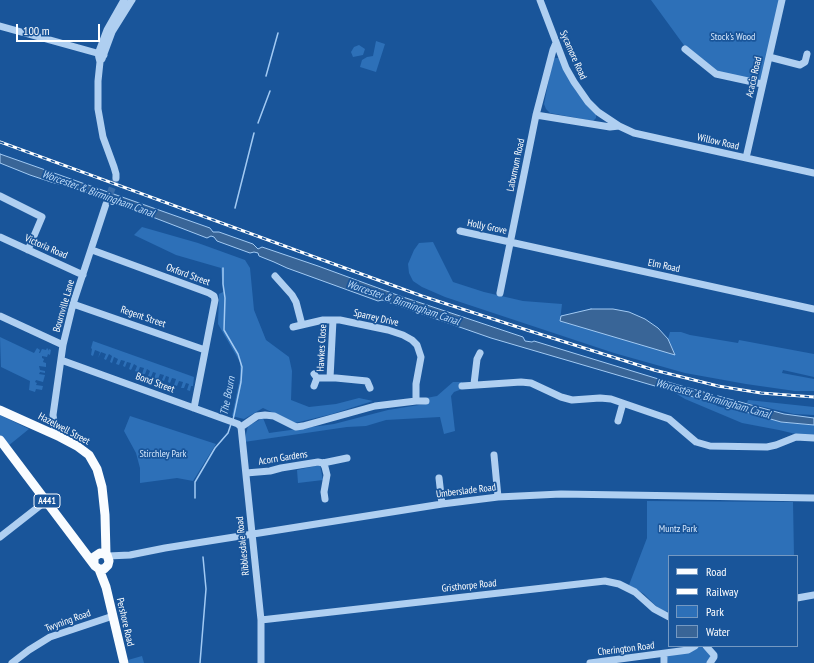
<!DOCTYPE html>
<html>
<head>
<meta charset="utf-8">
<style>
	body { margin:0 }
	#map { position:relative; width:814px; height:663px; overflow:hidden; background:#19559a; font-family:"PT Sans Narrow",sans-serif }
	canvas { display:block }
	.legend { position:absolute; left:668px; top:555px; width:130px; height:92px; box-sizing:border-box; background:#19559a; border:1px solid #7599c2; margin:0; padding:5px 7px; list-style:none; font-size:12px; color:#fff }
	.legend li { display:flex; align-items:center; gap:8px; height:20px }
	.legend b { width:20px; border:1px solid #7599c2 }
	.scale { position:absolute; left:16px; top:24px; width:84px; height:18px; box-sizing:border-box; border:2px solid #fff; border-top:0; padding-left:5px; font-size:12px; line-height:14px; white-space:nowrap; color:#fff; -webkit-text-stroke:3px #19559a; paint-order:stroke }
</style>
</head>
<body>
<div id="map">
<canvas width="814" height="663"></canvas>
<ul class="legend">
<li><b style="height:5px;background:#f9fcff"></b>Road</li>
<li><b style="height:5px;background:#fff"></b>Railway</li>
<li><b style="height:11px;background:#2d70b8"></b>Park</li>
<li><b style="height:11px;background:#396597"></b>Water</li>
</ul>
<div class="scale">100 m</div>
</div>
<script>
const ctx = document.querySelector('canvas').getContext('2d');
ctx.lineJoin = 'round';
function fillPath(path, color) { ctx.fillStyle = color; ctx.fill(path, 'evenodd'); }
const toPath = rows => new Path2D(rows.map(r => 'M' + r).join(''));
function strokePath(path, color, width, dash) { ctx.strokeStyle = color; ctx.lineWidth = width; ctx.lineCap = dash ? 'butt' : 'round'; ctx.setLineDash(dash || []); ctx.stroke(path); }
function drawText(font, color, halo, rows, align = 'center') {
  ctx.font = font + ' "PT Sans Narrow",sans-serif'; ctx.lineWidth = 3.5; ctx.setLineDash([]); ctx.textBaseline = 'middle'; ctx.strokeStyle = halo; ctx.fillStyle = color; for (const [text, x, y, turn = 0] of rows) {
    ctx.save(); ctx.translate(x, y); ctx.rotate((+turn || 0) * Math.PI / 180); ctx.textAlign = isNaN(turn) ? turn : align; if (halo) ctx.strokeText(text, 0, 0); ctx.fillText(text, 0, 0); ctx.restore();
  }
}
fillPath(toPath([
	[651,0,781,0,761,82,717,72,686,48],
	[376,41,385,44,376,72,360,67,362,60,367,57,373,56],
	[359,45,365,49,363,55,353,57,351,52,354,47],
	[556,58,559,58,576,91,596,114,596,118,593,121,550,113,546,109,544,104,553,59],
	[142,227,198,243,245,260,250,268,254,310,266,340,289,357,292,371,291,400,309,407,336,404,359,398,373,401,332,414,295,423,263,408,244,419,232,416,240,378,240,362,218,324,219,294,223,292,221,268,176,255,134,235],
	[433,242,453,282,484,292,523,301,562,304,560,321,675,354,668,339,670,332,681,332,690,335,738,343,739,340,814,354,814,377,783,370,782,373,814,379,814,391,795,391,746,384,685,373,614,353,445,297,422,287,413,281,409,273,408,264,414,250,419,243],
	[0,337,34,353,37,348,40,350,39,353,40,353,42,349,46,350,47,348,48,349,48,351,49,349,51,350,50,355,48,354,47,357,42,356,42,358,44,359,43,362,46,363,46,367,39,366,40,370,45,371,45,373,40,372,39,374,45,375,43,382,36,380,35,382,37,383,36,385,43,386,42,390,36,389,35,392,29,390,30,381,1,367],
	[93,341,194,377,193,386,191,386,190,391,187,390,189,384,186,383,184,388,181,388,183,382,179,381,177,386,174,385,176,379,172,378,170,383,168,382,169,377,166,376,164,381,162,380,164,375,160,374,158,379,154,378,156,373,153,372,151,377,148,376,150,371,147,369,145,374,142,374,144,368,140,367,138,372,137,372,135,371,137,366,134,364,131,370,129,369,131,363,127,362,125,367,123,366,125,361,121,360,119,365,116,364,118,359,114,357,112,363,110,362,112,356,109,354,106,360,104,359,106,354,101,352,98,358,100,352,95,350,93,356,91,355,92,349,91,348],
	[453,382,462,382,462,389,454,392,451,396,455,431,444,434,440,417,386,420,366,426,347,427,244,442,248,426,263,418,269,433,334,424,388,410,425,404,426,398,437,396],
	[672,391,781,422,814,425,814,435,800,435,779,430,742,423,685,399],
	[748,400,814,407,814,415,794,414,747,403],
	[0,415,29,429,8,446,0,435],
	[130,416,216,444,193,481,177,478,140,483,140,468,136,453,124,431],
	[320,465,323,480,298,483,297,470],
	[647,501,793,502,794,556,669,556,669,612,665,611,657,607,644,594,629,585,647,538],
	[698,646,700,646,711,654,710,658,706,663,668,663,667,655],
	[142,656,144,663,129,663,128,660]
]), '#2d70b8');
const water = toPath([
	[0,154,210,228,213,232,219,232,253,244,258,249,262,247,318,266,400,296,523,337,525,341,532,342,534,341,678,385,784,414,814,418,814,425,781,422,648,384,491,338,382,300,378,301,287,268,274,262,259,256,258,253,254,252,250,253,217,241,214,237,211,236,207,238,111,201,74,188,51,182,30,175,0,163,0,154],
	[591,309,613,309,629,312,645,319,658,328,668,339,675,355,560,321,561,316,591,309]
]);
fillPath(water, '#396597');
strokePath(water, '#a2caf3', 1);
fillPath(toPath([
	[709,391,716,393,724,408,717,406]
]), '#19559a');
strokePath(toPath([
	[266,76,278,33],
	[258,123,270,91],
	[235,208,254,133],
	[223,268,223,284,225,298,224,330,238,354,242,367,241,382,233,420],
	[195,498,195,482,215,448,228,433,231,424],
	[200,663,206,589,203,557]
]), '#a2caf3', 1.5);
strokePath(toPath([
	[106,204,116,178]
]), '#3c6ea9', 7, [7, 3.5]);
strokePath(toPath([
	[540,0,566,68,574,82,588,102,598,112,619,126,634,133,814,173],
	[0,26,104,55],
	[685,49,716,74,762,84],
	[769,57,800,65,805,62,807,54],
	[102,59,112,32,132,0],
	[536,115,610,127,619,126],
	[746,158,782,0],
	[116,178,116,174,114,167,103,137,98,109,98,81,100,62,98,54,107,30,124,0],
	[0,196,42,217,28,250],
	[460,231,510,242],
	[0,237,83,275],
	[510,242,814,309],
	[92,250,209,293,214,296,215,300,194,408],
	[275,276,292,295,296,302,302,325],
	[500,293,536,115,553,50,556,43],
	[73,304,205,350],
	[0,316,63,345],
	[293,327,323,320,340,320,388,330,403,335,412,340,417,345,421,357,416,384,416,401],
	[61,360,238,424,241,427],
	[314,374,317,378,336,378,367,381,370,388],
	[330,378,333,320],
	[474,384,477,359,480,353],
	[314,386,317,378],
	[462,386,521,382,531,383,561,397,572,400,600,398,611,399,669,419,696,442,710,446,767,447,776,445,796,437,814,438],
	[618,421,623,403],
	[241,427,261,620,261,663],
	[241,427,257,416,265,415,274,416,296,427,303,426,375,406,416,401,426,401],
	[59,437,55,429,53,415,63,345,73,304,106,204],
	[494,455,498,497],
	[323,463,325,467,327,475,324,492,325,499],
	[246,473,270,471,281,468,318,462,323,463,347,458],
	[439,478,442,504],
	[0,537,46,501],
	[108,556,130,555,165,548,442,504,498,497,561,494,814,498],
	[797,598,814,595],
	[261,620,605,581,619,584,635,592,654,609,669,617],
	[706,646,714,655,714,657,710,663],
	[664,654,664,663],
	[12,663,29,650,50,637,113,616],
	[590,663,688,650,695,646]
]), '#afcff1', 7);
strokePath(toPath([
	[0,410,60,437,77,446,89,455,97,469,102,487,105,515,106,554],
	[0,440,95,566,99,569,104,569,108,565,109,561,107,555,100,553,94,557,94,563],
	[99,569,106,587,124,663]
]), '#f9fcff', 9);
const rail = toPath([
	[0,142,320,259,422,296,530,331,654,370,718,386,761,393,814,397]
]);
strokePath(rail, '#fff', 3);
strokePath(rail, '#19559a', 1.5, [4.5]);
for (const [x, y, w] of [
	[47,501,26]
]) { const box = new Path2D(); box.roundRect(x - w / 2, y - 7, w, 14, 3); ctx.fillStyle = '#19559a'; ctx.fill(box); strokePath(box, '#fff', 1); }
drawText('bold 9px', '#fff', null, [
	["A441",47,501]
]);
drawText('10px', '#d6e8fc', '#19559a', [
	["Stock's Wood",733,37],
	["Stirchley Park",163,454],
	["Muntz Park",678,529]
]);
drawText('10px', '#fff', '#19559a', [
	["Sycamore Road",573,55,66],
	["Acacia Road",754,77,-77],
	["Willow Road",718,142,13],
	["Laburnum Road",516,165,-78],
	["Holly Grove",487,227,12],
	["Victoria Road",46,247,24],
	["Elm Road",664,266,12],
	["Oxford Street",188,275,20],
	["Bournville Lane",64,306,-74],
	["Regent Street",143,317,19],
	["Sparrey Drive",376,318,13],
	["Hawkes Close",322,348,-87],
	["Bond Street",155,383,20],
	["Hazelwell Street",64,429,28],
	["Acorn Gardens",283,458,-9],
	["Umberslade Road",466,491,-7],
	["Ribblesdale Road",243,546,-96],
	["Gristhorpe Road",469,586,-6],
	["Twyning Road",68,621,-20],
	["Pershore Road",125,622,77],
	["Cherington Road",626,649,-7]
]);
drawText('italic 11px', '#bbd9f8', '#19559a', [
	["Worcester & Birmingham Canal",98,194,20],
	["Worcester & Birmingham Canal",403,303,19],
	["The Bourn",228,396,-79],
	["Worcester & Birmingham Canal",713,399,16]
]);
</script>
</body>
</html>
